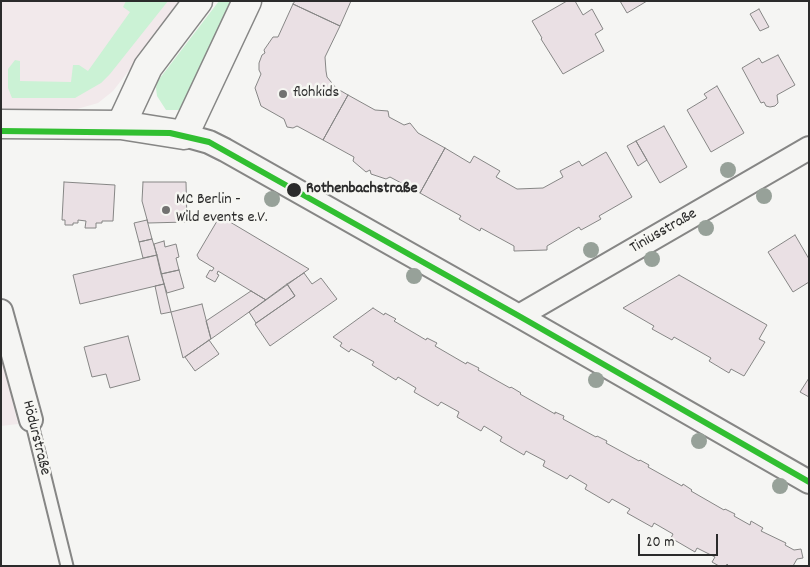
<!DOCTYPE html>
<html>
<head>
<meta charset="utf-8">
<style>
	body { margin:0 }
	#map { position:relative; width:810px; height:567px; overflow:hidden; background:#f5f5f3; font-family:Dekko,sans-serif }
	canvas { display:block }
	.frame { position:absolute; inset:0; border:2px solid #2b2b2b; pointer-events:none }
	.scale { position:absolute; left:638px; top:534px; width:80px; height:22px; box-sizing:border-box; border:2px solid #2b2b2b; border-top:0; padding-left:6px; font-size:15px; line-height:18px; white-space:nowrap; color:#2b2b2b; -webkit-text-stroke:4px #f6f6f2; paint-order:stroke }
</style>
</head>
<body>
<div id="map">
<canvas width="810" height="567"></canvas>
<div class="frame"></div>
<div class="scale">20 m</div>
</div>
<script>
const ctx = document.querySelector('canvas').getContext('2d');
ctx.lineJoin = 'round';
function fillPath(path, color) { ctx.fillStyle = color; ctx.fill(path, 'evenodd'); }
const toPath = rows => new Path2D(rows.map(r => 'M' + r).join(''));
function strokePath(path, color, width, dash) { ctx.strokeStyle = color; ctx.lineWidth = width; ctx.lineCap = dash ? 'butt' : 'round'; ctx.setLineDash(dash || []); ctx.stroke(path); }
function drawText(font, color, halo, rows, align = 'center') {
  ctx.font = font + ' Dekko,sans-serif'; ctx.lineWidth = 5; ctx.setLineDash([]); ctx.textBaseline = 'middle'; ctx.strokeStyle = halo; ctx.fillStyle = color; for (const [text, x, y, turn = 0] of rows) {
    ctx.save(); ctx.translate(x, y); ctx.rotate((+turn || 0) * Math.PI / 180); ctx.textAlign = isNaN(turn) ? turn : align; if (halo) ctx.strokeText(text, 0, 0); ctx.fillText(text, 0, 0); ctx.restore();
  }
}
fillPath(toPath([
	[1,1,183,1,113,91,98,103,77,109,1,109],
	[1,355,18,424,1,426]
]), '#f2e9eb');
fillPath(toPath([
	[126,1,168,1,110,74,101,83,75,98,12,98,8,88,8,69,15,60,20,61,20,81,71,82,73,65,79,65,88,71,130,12,123,7],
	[219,1,234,1,191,99,180,110,166,110,157,96,156,88,157,82]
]), '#cbf2d5');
const building = toPath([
	[295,1,351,1,340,26,293,4,295,1],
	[567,1,575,1,583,15,592,9,603,29,595,34,604,51,563,74,541,39,542,38,532,21,567,1],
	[620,1,647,1,627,13,620,1],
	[293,4,340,26,325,57,326,71,327,77,336,88,348,95,323,140,297,126,293,128,287,127,284,119,261,106,255,88,261,74,259,70,259,63,262,55,265,53,264,50,273,37,278,37,293,4],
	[759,9,769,27,760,31,750,14,759,9],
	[778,55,795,85,777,95,778,103,775,106,770,107,766,106,764,102,761,103,742,68,759,58,762,63,778,55],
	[717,86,744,133,711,152,687,110,707,98,704,94,717,86],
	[348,95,375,110,388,111,389,117,404,125,410,123,418,133,445,148,420,193,390,177,386,179,371,174,370,170,366,172,353,161,354,157,323,140,348,95],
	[664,126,687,167,660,183,636,141,664,126],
	[636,141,647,160,638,166,627,146,636,141],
	[445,148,470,163,474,156,500,171,496,177,517,189,543,188,563,177,560,171,579,161,582,166,606,152,632,197,599,216,601,219,581,230,579,227,547,246,547,250,514,251,514,246,481,228,480,231,459,219,461,216,420,193,445,148],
	[64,182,115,185,113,221,102,221,102,223,96,223,96,228,85,228,86,221,78,220,78,223,73,223,73,225,65,225,65,220,62,220,64,182],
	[143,182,186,182,187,222,148,223,142,201,143,182],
	[220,216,309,269,266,300,218,271,217,274,219,275,215,282,206,277,210,270,212,271,214,268,199,259,197,255,220,216],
	[147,220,152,239,139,242,134,223,147,220],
	[795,235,809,259,809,282,793,292,768,252,795,235],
	[152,239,157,255,143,258,139,242,152,239],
	[164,241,165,247,176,244,179,257,176,258,179,270,161,274,154,244,164,241],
	[157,255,164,284,80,304,73,275,157,255],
	[179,270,184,288,167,293,161,274,179,270],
	[304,273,312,284,321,278,337,299,270,346,255,324,295,296,287,284,304,273],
	[679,275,767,325,759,339,765,342,744,376,731,369,729,373,709,361,711,358,674,337,672,340,652,329,654,326,623,308,679,275],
	[164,284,171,312,161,314,155,286,164,284],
	[287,284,295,296,256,323,249,312,287,284],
	[251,291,266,300,211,339,206,321,251,291],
	[202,304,211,339,183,358,171,312,202,304],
	[373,308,384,315,385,313,396,319,394,321,426,340,427,338,437,343,435,346,466,364,467,362,479,368,478,370,510,388,511,387,521,393,520,394,555,414,555,412,564,416,563,419,596,437,597,436,607,441,606,443,639,461,640,460,649,465,648,467,682,486,683,484,692,490,691,491,724,510,725,509,735,514,734,516,750,525,751,521,763,528,761,531,786,543,785,545,794,550,801,549,803,558,797,559,793,566,729,566,727,564,726,566,719,566,712,562,715,557,697,548,695,552,671,538,673,534,654,523,652,527,627,513,630,509,612,499,609,503,585,489,587,485,570,475,567,479,543,466,545,461,526,451,524,455,500,441,502,437,484,426,481,431,457,417,459,412,441,402,438,406,414,392,416,388,398,377,396,380,372,365,374,362,351,349,349,352,340,346,342,343,333,337,373,308],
	[128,336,140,380,110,388,106,374,92,377,84,347,128,336],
	[209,340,219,354,195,371,185,357,209,340],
	[809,378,809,397,800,392,809,378]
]);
fillPath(building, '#eae0e4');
strokePath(building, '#868685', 1);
const lane = toPath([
	[31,420,67,566]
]);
const street = toPath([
	[184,135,209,142,225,150,519,316,809,482],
	[1,311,31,420],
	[519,316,809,148]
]);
const secondary = toPath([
	[1,124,121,125,184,135,247,1],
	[121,125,148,67,198,1]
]);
strokePath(lane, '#868685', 15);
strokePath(street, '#868685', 26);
strokePath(secondary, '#868685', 31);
strokePath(lane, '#f5f5f3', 11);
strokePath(street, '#f5f5f3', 22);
strokePath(secondary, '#f5f5f3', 28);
strokePath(toPath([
	[1,131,170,133,209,142,519,316,809,482]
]), '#31bf31', 6);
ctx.fillStyle = '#97a199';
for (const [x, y] of [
	[728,170],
	[764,196],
	[272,199],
	[706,228],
	[591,250],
	[652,259],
	[414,276],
	[596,380],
	[699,441],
	[780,486]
]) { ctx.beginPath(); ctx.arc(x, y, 8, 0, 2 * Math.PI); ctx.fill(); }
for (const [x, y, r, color] of [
	[283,94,5,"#727271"],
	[294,190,8,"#2b2b2b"],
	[166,210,5,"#727271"]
]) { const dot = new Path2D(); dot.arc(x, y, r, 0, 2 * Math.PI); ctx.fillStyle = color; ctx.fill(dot); strokePath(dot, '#f6f6f2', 2); }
drawText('16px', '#2b2b2b', '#f6f6f2', [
	["flohkids",293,94],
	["MC Berlin -",176,201],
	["Wild events e.V.",176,219]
], 'left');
drawText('bold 16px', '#2b2b2b', '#f6f6f2', [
	["Rothenbachstraße",306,190]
], 'left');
drawText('16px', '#2b2b2b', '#f6f6f2', [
	["Tiniusstraße",664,232,-30],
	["Hödurstraße",35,438,76]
]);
</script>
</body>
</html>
